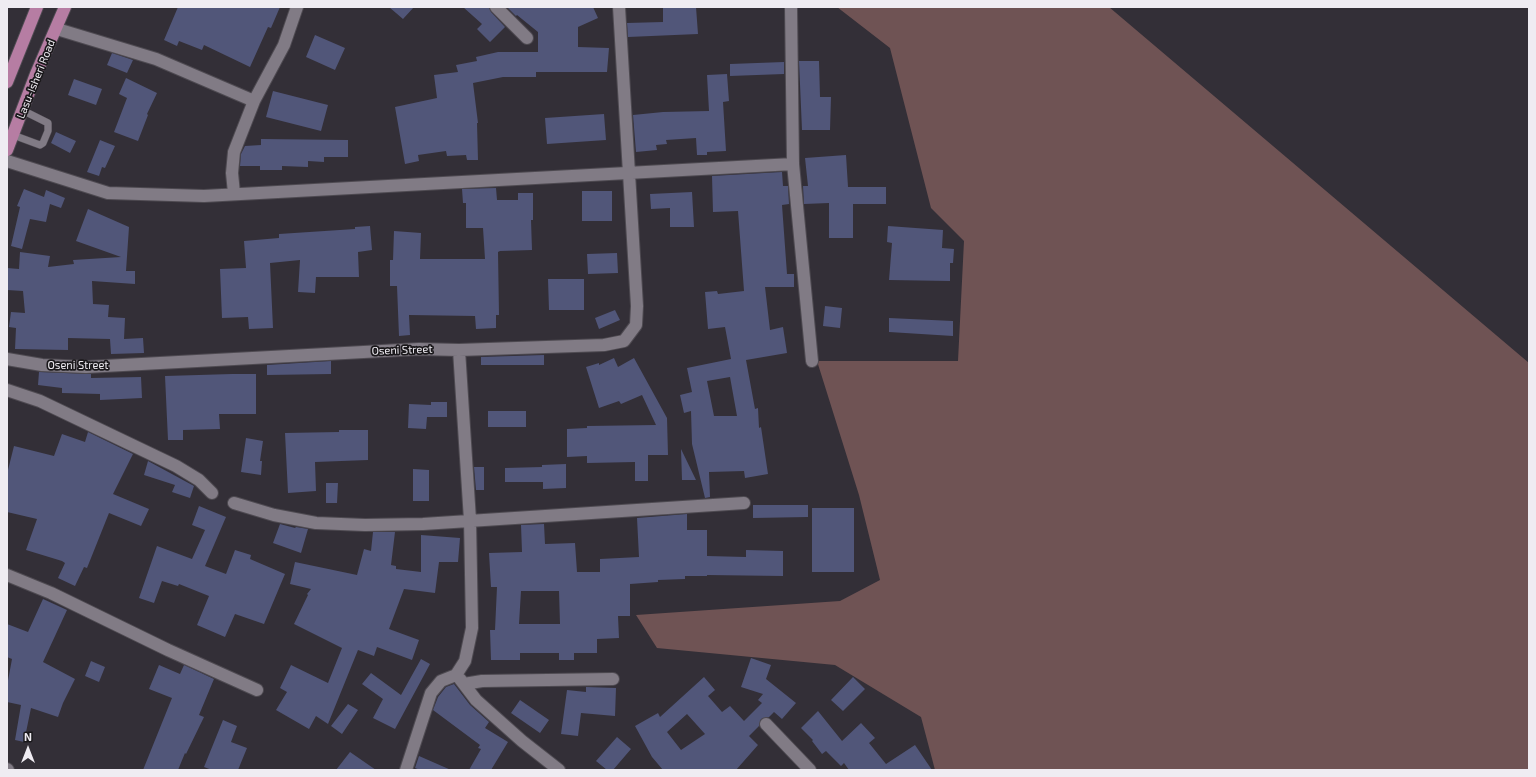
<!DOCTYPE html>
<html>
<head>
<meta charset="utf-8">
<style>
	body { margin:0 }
	#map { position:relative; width:1536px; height:777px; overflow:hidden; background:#332f37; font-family:"Exo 2",sans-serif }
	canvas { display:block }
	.frame { position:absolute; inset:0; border:8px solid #efecf2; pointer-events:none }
	.north { position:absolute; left:8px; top:729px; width:40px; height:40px; -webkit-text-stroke:3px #1a181b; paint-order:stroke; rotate:0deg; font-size:11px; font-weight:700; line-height:16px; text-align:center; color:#efecf2 }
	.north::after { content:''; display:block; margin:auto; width:14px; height:18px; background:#efecf2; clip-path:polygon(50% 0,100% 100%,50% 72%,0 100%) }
</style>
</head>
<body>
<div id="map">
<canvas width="1536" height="777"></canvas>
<div class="frame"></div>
<div class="north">N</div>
</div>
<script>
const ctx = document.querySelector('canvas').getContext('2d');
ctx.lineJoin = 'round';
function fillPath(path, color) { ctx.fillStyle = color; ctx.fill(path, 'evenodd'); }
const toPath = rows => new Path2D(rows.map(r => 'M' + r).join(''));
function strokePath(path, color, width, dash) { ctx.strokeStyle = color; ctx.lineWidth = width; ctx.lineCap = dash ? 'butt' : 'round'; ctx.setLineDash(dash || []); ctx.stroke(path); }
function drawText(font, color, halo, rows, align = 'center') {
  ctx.font = font + ' "Exo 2",sans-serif'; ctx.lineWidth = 3.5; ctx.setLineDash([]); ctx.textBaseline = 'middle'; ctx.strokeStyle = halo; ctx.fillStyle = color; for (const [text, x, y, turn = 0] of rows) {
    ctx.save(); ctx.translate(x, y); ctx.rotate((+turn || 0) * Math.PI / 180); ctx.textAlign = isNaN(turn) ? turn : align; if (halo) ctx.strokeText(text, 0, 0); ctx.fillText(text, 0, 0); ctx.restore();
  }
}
fillPath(toPath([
	[837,7,1109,7,1529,363,1529,770,935,770,921,717,835,665,657,648,636,615,840,601,880,580,859,495,817,361,958,361,964,241,931,208,890,48]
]), '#6f5354');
fillPath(toPath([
	[178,7,280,7,271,28,268,27,250,67,204,45,202,50,179,41,177,46,164,40],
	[389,7,414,7,403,19],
	[463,7,489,7,491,12,505,27,490,42,477,29,482,24],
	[507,7,593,7,598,18,578,27,578,47,609,48,607,72,536,72,536,77,503,77,473,83,478,123,477,123,478,160,467,160,466,155,447,156,446,151,418,155,419,161,405,164,395,107,437,98,434,75,458,72,456,65,477,61,476,57,498,52,538,52,538,32,517,15,516,16],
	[663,7,696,7,698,34,628,37,627,23,663,22],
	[315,35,345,48,335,70,306,57],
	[112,53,133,60,127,73,107,65],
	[799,61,819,61,820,97,831,97,830,130,802,130],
	[784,62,784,74,730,76,730,64],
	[727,74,729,101,723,102,726,151,707,152,707,155,697,155,696,138,666,140,667,144,656,145,657,150,636,152,633,115,663,112,709,111,707,75],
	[126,78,157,93,147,114,148,115,138,141,114,132,127,98,119,94],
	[74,79,102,89,96,105,68,95],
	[273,91,328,105,321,131,266,117],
	[604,114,606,140,547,144,545,118],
	[56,132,76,141,70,153,51,143],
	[261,139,348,140,348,157,324,157,324,162,308,161,308,167,282,166,282,170,260,170,260,166,240,166,241,154,245,146,261,145],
	[100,140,115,146,105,168,102,167,99,176,87,172],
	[846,155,848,187,886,187,886,204,853,204,853,238,829,238,829,203,804,204,803,186,808,186,805,158],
	[782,172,783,186,788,186,789,204,782,205,787,274,794,274,794,287,765,287,770,330,783,327,787,353,746,360,755,409,758,408,759,428,761,427,768,474,745,478,744,471,709,472,710,497,705,498,692,444,691,411,684,413,680,395,692,392,687,368,731,359,725,327,708,329,705,292,717,291,718,294,744,291,738,211,713,212,712,176],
	[730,377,737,416,714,416,707,381],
	[496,188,497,200,518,200,518,193,533,193,533,220,531,220,532,250,500,251,498,252,499,315,496,315,496,328,476,329,475,316,409,315,410,335,399,336,397,286,390,286,390,260,393,260,394,231,421,233,420,259,485,259,483,228,466,228,466,203,463,203,462,189],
	[24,189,44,197,46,190,65,198,61,208,50,204,46,222,30,219,22,249,11,246,20,207,17,206],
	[582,191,612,191,612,221,582,221],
	[692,192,694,227,670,227,670,208,651,209,650,194],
	[88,209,129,227,126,271,135,271,135,284,92,281,93,304,109,305,108,317,125,318,124,339,143,338,144,353,111,354,110,339,68,338,68,350,15,349,16,328,9,327,11,312,25,313,23,291,7,290,7,268,19,269,20,252,50,256,48,267,74,264,73,260,121,257,76,241],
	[370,226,372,250,358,252,359,277,316,277,315,293,298,292,300,260,270,263,273,328,249,329,248,317,222,318,220,269,246,268,244,241,279,238,279,234,355,229,355,227],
	[888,226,943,230,942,248,954,249,953,263,950,263,950,281,889,280,892,243,887,242],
	[617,253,618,273,588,274,587,254],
	[548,279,584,279,584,310,549,310],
	[825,306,842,308,840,328,823,326],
	[615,310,620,320,599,329,595,318],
	[889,318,953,321,953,336,889,332],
	[544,355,544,365,481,365,481,357],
	[614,358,618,367,634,358,667,418,668,455,648,455,648,481,635,481,635,462,587,463,587,456,567,457,567,429,587,428,587,426,656,425,642,395,621,404,619,401,599,408,586,367,599,363,599,365],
	[331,361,331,374,267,375,267,365],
	[39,372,91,374,91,378,141,377,142,398,100,400,100,394,62,393,62,388,38,385],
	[232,374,256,374,256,414,219,414,220,429,183,430,183,440,168,440,165,376],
	[431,402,447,402,447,417,427,417,426,429,408,428,409,404,431,405],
	[488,411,526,411,526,427,488,427],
	[339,430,368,430,368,460,315,462,316,491,288,493,285,433,339,432],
	[88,432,133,454,113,494,149,509,141,526,109,513,87,568,84,567,75,586,58,578,65,563,62,561,26,550,37,519,7,512,7,474,14,446,54,456,62,434,85,442],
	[246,438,263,441,260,461,262,461,261,475,241,472],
	[681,449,696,480,682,480],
	[148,461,194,486,190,498,172,492,175,485,144,475],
	[566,464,566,488,543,489,543,482,505,482,505,468,542,467,542,465],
	[474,467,484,467,484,490,476,490],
	[413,469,429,470,429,501,413,501],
	[326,483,338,483,337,503,326,503],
	[753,505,808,505,808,517,753,518],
	[199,506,226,517,205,566,226,574,235,550,251,555,250,559,285,574,264,624,235,614,225,637,197,625,209,596,179,584,178,586,162,581,154,603,139,598,157,546,192,559,205,530,192,525],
	[812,508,854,508,854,572,812,572],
	[687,514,687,530,707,530,707,556,746,557,746,550,783,551,783,576,707,575,707,576,685,576,685,579,658,580,658,582,630,584,630,616,618,616,619,638,597,639,597,653,574,653,574,660,559,660,559,653,520,653,520,660,491,660,490,630,495,630,497,587,491,587,489,553,522,552,521,525,544,524,545,544,575,543,577,572,600,572,600,559,639,557,637,518],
	[521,591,559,591,560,624,519,624],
	[280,524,295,528,296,527,308,529,301,553,273,543],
	[373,532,395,532,391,565,396,566,396,569,421,572,421,535,460,538,458,562,439,562,435,593,404,589,389,629,419,640,412,660,377,647,374,656,358,650,328,724,316,716,309,729,276,710,287,692,280,688,291,665,328,683,342,648,294,624,308,595,307,594,311,589,290,584,295,562,357,575,364,549,371,551],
	[43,599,67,610,43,662,75,679,63,703,58,717,31,708,24,742,15,740,21,705,7,702,7,686,12,659,7,657,7,624,28,632],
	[751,658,771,665,766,679,796,703,782,719,774,712,769,717,761,719,759,726,749,736,758,745,736,770,663,770,652,757,635,726,658,713,660,717,704,677,715,690,708,696,722,712,730,706,744,721,762,703,758,700,763,694,741,687],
	[687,714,705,734,681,750,667,732],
	[421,659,430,664,395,729,373,718,383,699,362,684,371,673,401,695],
	[91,661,105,667,99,682,85,676],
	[159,665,180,674,184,665,214,679,199,715,204,717,186,754,185,753,178,770,143,770,172,698,149,689],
	[853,677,865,689,843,711,831,700],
	[454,684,470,705,489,722,485,728,508,742,491,770,469,770,481,749,478,748,480,745,433,710,438,697,446,687],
	[586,687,616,688,615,716,581,713,578,736,561,734,567,690,586,692],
	[520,700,549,720,540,733,511,713],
	[348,704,358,710,342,734,331,726],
	[818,711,842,741,861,723,875,738,869,743,886,764,915,745,932,770,849,770,844,763,841,766,826,751,822,754,812,741,813,740,801,728],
	[223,720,237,726,231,742,247,748,238,770,212,770,204,767],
	[617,737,631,749,613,770,607,770,596,761],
	[350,752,376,770,336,770],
	[419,756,451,770,420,770,415,768]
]), '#515679');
const service = toPath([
	[13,135,40,145,43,143,48,131,48,123,22,110]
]);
const minor = toPath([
	[496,7,527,38],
	[57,29,156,59,254,101],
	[7,161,108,193,204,196,793,164,791,7],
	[793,164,812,361],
	[234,193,232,173,234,152,254,101,284,45,297,7],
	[7,359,42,365,86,367,419,349,459,350,604,345,624,341,636,325,637,306,619,7],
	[7,390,40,401,176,466,199,480,212,493],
	[234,503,274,515,316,523,365,525,423,524,744,503],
	[7,575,51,593,168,650,257,690],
	[460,679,476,700,522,741,559,770],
	[464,684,482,681,613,679],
	[766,724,810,770],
	[7,769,8,770],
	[406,770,431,693,441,681,456,675,465,661,472,628,470,520,459,350]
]);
const primary = toPath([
	[7,82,37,7],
	[7,150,36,74,65,7]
]);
strokePath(service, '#4e4a51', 8);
strokePath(minor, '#4e4a51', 14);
strokePath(primary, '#4e4a51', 14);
strokePath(service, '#817b85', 7);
strokePath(minor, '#817b85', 12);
strokePath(primary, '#b67da3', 12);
drawText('11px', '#efecf2', '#1a181b', [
	["Lasu-Isheri Road",36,79,-68],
	["Oseni Street",402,350,-2],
	["Oseni Street",78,365]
]);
</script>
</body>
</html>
